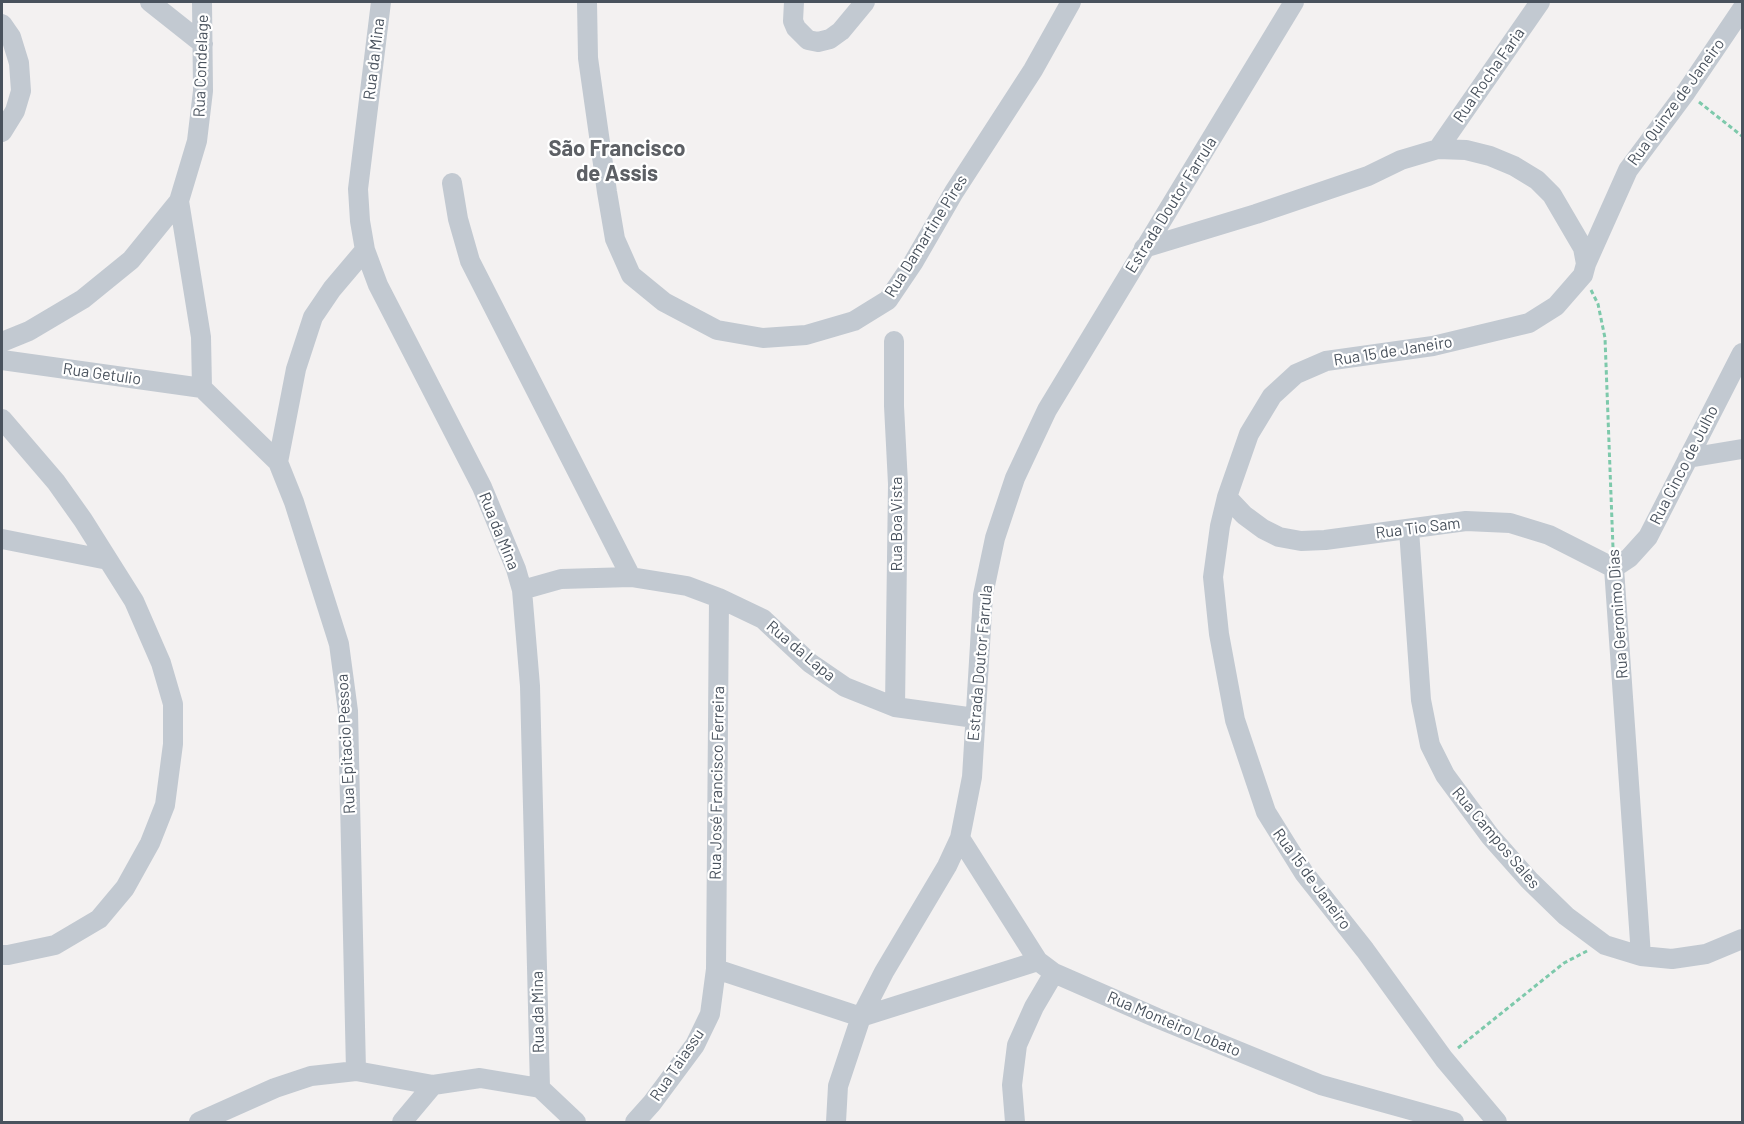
<!DOCTYPE html>
<html>
<head>
<meta charset="utf-8">
<style>
	body { margin:0 }
	#map { position:relative; width:1744px; height:1124px; overflow:hidden; background:#f3f1f1; font-family:Barlow,sans-serif }
	canvas { display:block }
	.frame { position:absolute; inset:0; border:3px solid #49525d; pointer-events:none }
</style>
</head>
<body>
<div id="map">
<canvas width="1744" height="1124"></canvas>
<div class="frame"></div>
</div>
<script>
const ctx = document.querySelector('canvas').getContext('2d');
ctx.lineJoin = 'round';
const toPath = rows => new Path2D(rows.map(r => 'M' + r).join(''));
function strokePath(path, color, width, dash) { ctx.strokeStyle = color; ctx.lineWidth = width; ctx.lineCap = dash ? 'butt' : 'round'; ctx.setLineDash(dash || []); ctx.stroke(path); }
function drawText(font, color, halo, rows, align = 'center') {
  ctx.font = font + ' Barlow,sans-serif'; ctx.lineWidth = 4.5; ctx.setLineDash([]); ctx.textBaseline = 'middle'; ctx.strokeStyle = halo; ctx.fillStyle = color; for (const [text, x, y, turn = 0] of rows) {
    ctx.save(); ctx.translate(x, y); ctx.rotate((+turn || 0) * Math.PI / 180); ctx.textAlign = isNaN(turn) ? turn : align; if (halo) ctx.strokeText(text, 0, 0); ctx.fillText(text, 0, 0); ctx.restore();
  }
}
strokePath(toPath([
	[1699,102,1742,136],
	[1591,290,1598,304,1605,338,1613,548],
	[1458,1048,1564,963,1587,951]
]), '#7dc9ab', 3, [4.5, 3]);
strokePath(toPath([
	[150,2,203,44],
	[381,2,358,189,360,221,365,250,378,285,482,487,516,569,522,590,530,686,540,1088],
	[587,2,588,58,607,192,615,239,631,275,664,302,717,330,763,338,806,335,854,321,888,300,913,263,954,192,1033,70,1071,2],
	[794,2,793,21,796,28,808,40,818,42,830,39,841,31,865,2],
	[2,24,11,37,19,63,21,91,15,111,2,132],
	[1438,149,1540,2],
	[452,183,458,219,470,261,631,577],
	[179,201,201,337,202,388],
	[1144,248,1256,214,1368,176,1401,160,1438,149,1466,150,1490,156,1514,166,1537,180,1552,195,1583,248,1586,264,1583,275,1556,306,1529,323,1433,346,1326,361,1296,374,1272,396,1249,434,1227,497,1220,526,1213,577,1219,634,1235,720,1266,812,1304,873,1365,950,1444,1059,1497,1122],
	[1586,264,1628,170,1686,92,1742,9],
	[894,341,894,406,898,484,895,707],
	[2,342,29,331,83,299,131,260,179,201,197,141,203,91,202,2],
	[2,360,202,388],
	[202,388,278,462,294,502,339,644,348,711,356,1071],
	[2,419,56,482,83,520,134,601,161,663,173,704,173,744,165,805,150,843,125,888,99,919,55,945,8,955,2,955],
	[1688,458,1742,449],
	[278,462,296,369,313,317,332,289,365,250],
	[1227,497,1244,515,1263,529,1279,537,1301,541,1325,540,1466,521,1510,523,1549,535,1614,568],
	[1409,530,1421,700,1430,745,1445,775,1490,836,1529,880,1566,916,1605,945,1641,956,1672,959,1706,954,1742,939],
	[2,539,108,560],
	[1614,568,1641,956],
	[1614,568,1629,558,1648,537,1742,353],
	[522,590,561,579,631,577,687,586,719,598,763,619,810,663,845,687,895,707,975,718],
	[960,838,1038,961,1054,973,1157,1018,1321,1085,1454,1122],
	[716,969,861,1017,1038,961],
	[540,1088,576,1122],
	[199,1122,275,1088,311,1076,356,1071,433,1085],
	[402,1122,433,1085,480,1078,540,1088],
	[635,1122,652,1103,695,1045,710,1014,716,969,719,598],
	[836,1122,838,1086,861,1017,884,972,947,866,960,838,972,777,983,595,995,538,1015,478,1047,410,1294,2],
	[1015,1122,1012,1085,1017,1045,1034,1007,1054,973]
]), '#c2c9d1', 20);
drawText('16px', '#49525d', '#fff', [
	["Rua da Mina",374,59,-83],
	["Rua Condelage",201,66,-88],
	["Rua Rocha Faria",1489,75,-55],
	["Rua Quinze de Janeiro",1676,102,-54],
	["Estrada Doutor Farrula",1171,205,-58],
	["Rua Damartine Pires",926,236,-58],
	["Rua 15 de Janeiro",1393,351,-9],
	["Rua Getulio",102,374,8],
	["Rua Cinco de Julho",1684,465,-63],
	["Rua Boa Vista",897,524,-90],
	["Rua Tio Sam",1418,528,-7],
	["Rua da Mina",499,531,68],
	["Rua Geronimo Dias",1618,614,-94],
	["Rua da Lapa",801,651,40],
	["Estrada Doutor Farrula",980,663,-85],
	["Rua Epitacio Pessoa",346,744,-93],
	["Rua José Francisco Ferreira",717,783,-89],
	["Rua Campos Sales",1496,838,50],
	["Rua 15 de Janeiro",1312,879,54],
	["Rua da Mina",538,1012,-91],
	["Rua Monteiro Lobato",1174,1024,23],
	["Rua Taiassu",677,1065,-56]
]);
drawText('bold 22px', '#5d6065', '#fff', [
	["São Francisco",617,149],
	["de Assis",617,174]
]);
</script>
</body>
</html>
